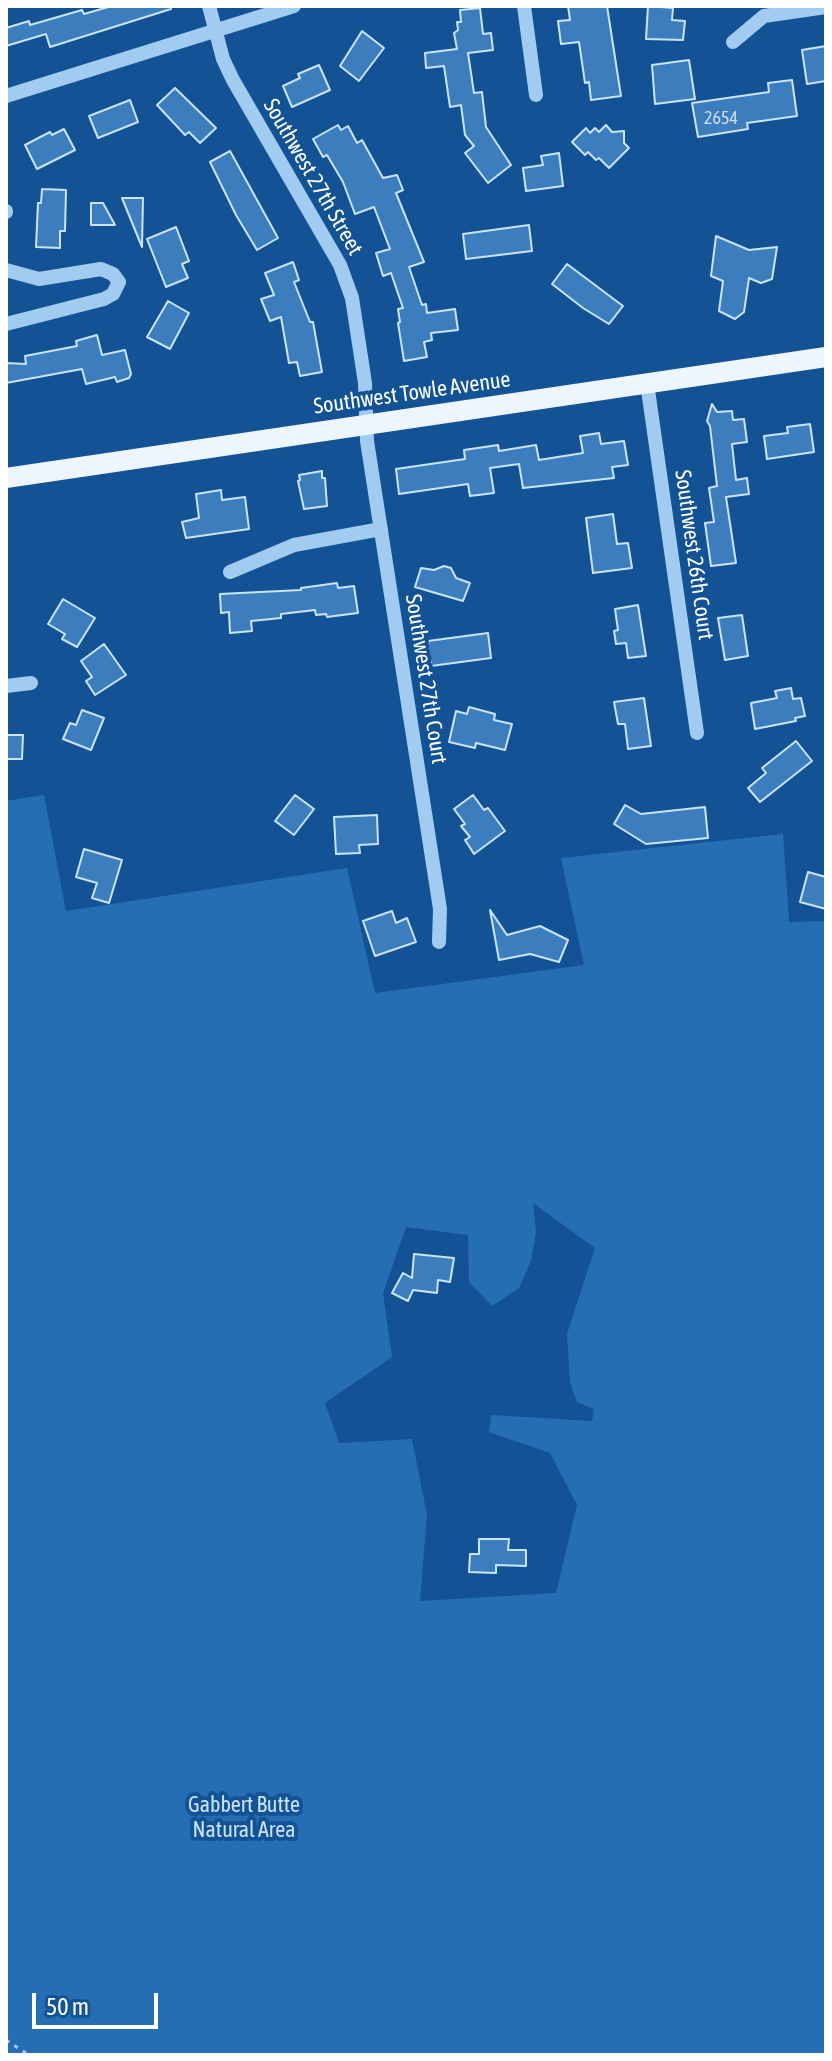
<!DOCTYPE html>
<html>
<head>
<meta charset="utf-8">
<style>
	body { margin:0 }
	#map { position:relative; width:832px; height:2061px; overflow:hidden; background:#135395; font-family:"Asap Condensed",sans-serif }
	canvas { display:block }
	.frame { position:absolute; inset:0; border:8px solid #fff; pointer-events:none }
	.scale { position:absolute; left:32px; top:1993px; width:126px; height:36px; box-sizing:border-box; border:4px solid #fff; border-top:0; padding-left:10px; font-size:24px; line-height:28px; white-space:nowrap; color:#fff; -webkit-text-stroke:6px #135395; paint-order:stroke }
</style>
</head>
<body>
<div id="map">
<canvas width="832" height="2061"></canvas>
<div class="frame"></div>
<div class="scale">50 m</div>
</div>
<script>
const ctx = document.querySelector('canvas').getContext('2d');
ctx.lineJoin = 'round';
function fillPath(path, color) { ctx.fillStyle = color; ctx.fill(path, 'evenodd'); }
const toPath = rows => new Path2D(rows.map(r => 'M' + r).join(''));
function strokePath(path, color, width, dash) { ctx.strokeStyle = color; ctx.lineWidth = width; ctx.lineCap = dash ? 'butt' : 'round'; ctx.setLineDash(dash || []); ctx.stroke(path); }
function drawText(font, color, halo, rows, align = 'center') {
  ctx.font = font + ' "Asap Condensed",sans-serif'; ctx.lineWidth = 8; ctx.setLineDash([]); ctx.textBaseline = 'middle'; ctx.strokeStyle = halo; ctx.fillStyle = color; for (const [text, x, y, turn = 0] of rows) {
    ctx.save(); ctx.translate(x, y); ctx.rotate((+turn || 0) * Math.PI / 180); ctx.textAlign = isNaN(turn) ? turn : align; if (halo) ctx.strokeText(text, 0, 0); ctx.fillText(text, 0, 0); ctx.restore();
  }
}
fillPath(toPath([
	[44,795,66,911,347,868,375,993,584,965,561,858,783,834,789,922,826,921,826,2055,6,2055,6,801],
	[533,1203,595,1248,567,1334,570,1383,577,1402,594,1409,592,1421,491,1415,489,1432,550,1453,577,1505,556,1593,420,1601,427,1515,412,1439,339,1443,325,1403,392,1357,383,1293,406,1227,468,1235,469,1282,492,1306,519,1288,531,1261,536,1232]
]), '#266eb4');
const building = toPath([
	[112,6,170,6,171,9,50,47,46,34,6,46,6,28,29,21,30,25,82,10,84,14,112,6],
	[568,6,607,6,621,96,591,100,589,82,585,83,579,42,561,44,558,21,570,20,568,6],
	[648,6,673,8,672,20,685,21,683,40,646,39,648,6],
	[480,8,483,34,491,33,493,50,468,53,474,93,482,92,486,127,511,165,488,183,465,153,474,146,465,135,461,105,450,107,444,66,426,68,425,53,457,49,454,33,458,30,457,22,461,22,460,10,480,8],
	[362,31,384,48,359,81,340,66,362,31],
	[826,46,826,81,807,84,802,50,826,46],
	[689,60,695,99,655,104,652,65,689,60],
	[319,65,330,90,292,107,283,86,300,78,298,74,319,65],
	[792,80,797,116,747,123,748,129,698,137,692,103,769,92,768,83,792,80],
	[175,88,216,128,200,143,189,132,185,135,157,105,175,88],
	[130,100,138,122,98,138,89,116,130,100],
	[338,125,341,130,348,126,357,143,362,140,383,178,397,175,403,190,396,193,424,262,409,267,422,305,426,304,427,313,455,309,458,330,431,333,432,340,424,342,427,357,404,361,398,323,400,322,398,309,403,308,391,273,383,276,376,253,390,249,374,207,355,214,343,182,327,155,323,157,313,139,338,125],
	[606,125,612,132,624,131,624,143,629,148,609,168,599,158,596,160,588,152,585,155,572,142,586,128,590,133,595,128,599,132,606,125],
	[64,129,75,150,37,169,25,145,50,132,52,135,64,129],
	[230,151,278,238,257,250,236,215,210,162,230,151],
	[559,153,563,186,526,191,523,168,543,165,541,156,559,153],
	[42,189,66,190,65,231,60,231,60,248,36,247,38,203,41,203,42,189],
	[122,198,143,198,142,247,122,198],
	[91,203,103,203,115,225,91,225,91,203],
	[529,225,532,251,466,259,463,234,529,225],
	[176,227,189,261,182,264,188,278,166,287,147,239,176,227],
	[716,236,749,250,777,247,772,279,761,283,749,278,744,312,735,319,719,311,723,281,711,276,716,236],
	[293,262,299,280,294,282,310,322,313,322,322,372,300,376,297,362,289,363,281,317,270,321,261,299,274,295,265,273,293,262],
	[567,264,623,306,609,324,583,308,552,284,567,264],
	[168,301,189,313,170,349,147,337,168,301],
	[97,335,102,355,125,350,131,374,129,378,117,382,115,377,86,384,82,369,6,383,6,363,26,364,25,356,77,346,76,341,97,335],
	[712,404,717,412,732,411,733,420,744,419,747,442,732,444,736,480,747,478,749,494,726,497,736,563,711,566,705,523,714,522,709,488,717,486,710,426,707,421,712,404],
	[810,424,814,452,767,459,764,436,788,433,787,427,810,424],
	[599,433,601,444,624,441,628,465,612,467,614,478,523,488,519,464,490,468,494,493,470,496,468,484,399,494,396,469,465,459,464,450,498,445,499,451,536,445,539,460,583,453,580,436,599,433],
	[322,471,322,478,325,478,327,506,304,509,298,481,300,480,299,475,322,471],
	[221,490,222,500,245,497,249,529,186,538,182,522,199,518,196,494,221,490],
	[613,514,617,544,628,543,632,568,593,573,586,518,613,514],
	[444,566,451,568,456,578,470,583,463,601,415,587,421,568,434,570,444,566],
	[337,583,338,588,354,586,358,613,327,617,326,614,316,615,315,610,281,614,281,618,251,621,252,631,230,633,229,612,221,613,220,594,301,590,301,588,337,583],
	[63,599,95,618,77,647,62,639,65,634,48,624,63,599],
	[638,605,646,656,628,658,626,643,616,644,614,631,618,630,615,609,638,605],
	[742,615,748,656,725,660,718,618,742,615],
	[488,633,491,658,431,666,428,641,488,633],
	[104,644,126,675,95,695,86,681,92,677,81,661,104,644],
	[791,688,793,699,801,698,805,716,795,718,796,721,755,729,751,703,777,698,775,691,791,688],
	[644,698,651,746,628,749,625,724,618,724,614,702,644,698],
	[469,707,495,714,494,720,512,724,505,750,476,743,475,748,449,742,456,711,467,714,469,707],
	[82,710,104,718,91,750,63,739,70,723,76,725,82,710],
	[6,735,23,735,22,759,6,759,6,735],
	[796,741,812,761,760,802,748,788,766,773,762,768,796,741],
	[295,795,314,809,294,835,275,821,295,795],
	[473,795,484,810,488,808,505,831,474,854,465,840,470,837,461,826,465,824,454,809,473,795],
	[625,805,641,814,705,807,708,838,646,844,614,824,625,805],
	[377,815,378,844,359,845,360,853,336,854,334,817,377,815],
	[84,849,122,860,109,903,92,898,97,883,76,877,84,849],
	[808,872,826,877,826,909,800,902,808,872],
	[490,910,507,935,540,926,568,940,559,962,530,954,499,960,490,910],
	[392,911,396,923,407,918,416,942,375,956,363,921,392,911],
	[414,1254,454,1258,450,1282,438,1280,437,1293,413,1290,408,1301,392,1293,403,1273,412,1278,414,1254],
	[479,1539,509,1539,508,1550,526,1550,526,1566,496,1565,496,1573,469,1572,470,1554,479,1554,479,1539]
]);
fillPath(building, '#3c7dbd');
strokePath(building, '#cae4fd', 2);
strokePath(toPath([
	[6,2040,29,2055]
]), '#a2cbf2', 3, [4, 6]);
strokePath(toPath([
	[209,6,223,59,233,80,340,265,352,298,365,383,367,441,440,909,439,942],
	[524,6,536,95],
	[733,42,764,16,826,7],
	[6,96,294,6],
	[6,211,6,212],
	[6,270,39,279,101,269,113,274,119,282,113,294,104,299,6,324],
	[647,383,697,733],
	[230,572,294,545,381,529],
	[6,686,31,683]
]), '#a2cbf2', 14);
strokePath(toPath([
	[6,478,826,357]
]), '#edf5ff', 20);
drawText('18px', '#cedeee', null, [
	["2654",721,118]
]);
drawText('22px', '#fff', '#135395', [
	["Southwest 27th Street",313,177,60],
	["Southwest Towle Avenue",412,393,-8],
	["Southwest 26th Court",694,555,82],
	["Southwest 27th Court",426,679,81]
]);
drawText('22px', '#cae4fd', '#135395', [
	["Gabbert Butte",244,1805],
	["Natural Area",244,1830]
]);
</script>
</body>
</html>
